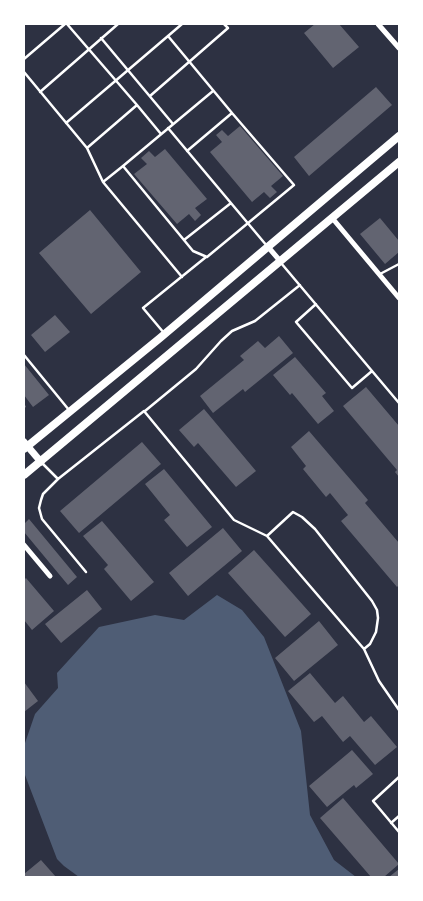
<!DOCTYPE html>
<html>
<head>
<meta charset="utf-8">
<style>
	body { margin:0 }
	#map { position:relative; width:423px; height:901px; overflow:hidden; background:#2d3142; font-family:"Fira Sans Condensed",sans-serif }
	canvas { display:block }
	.frame { position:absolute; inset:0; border:25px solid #fff; pointer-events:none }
</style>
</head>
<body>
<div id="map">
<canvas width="423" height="901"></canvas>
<div class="frame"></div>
</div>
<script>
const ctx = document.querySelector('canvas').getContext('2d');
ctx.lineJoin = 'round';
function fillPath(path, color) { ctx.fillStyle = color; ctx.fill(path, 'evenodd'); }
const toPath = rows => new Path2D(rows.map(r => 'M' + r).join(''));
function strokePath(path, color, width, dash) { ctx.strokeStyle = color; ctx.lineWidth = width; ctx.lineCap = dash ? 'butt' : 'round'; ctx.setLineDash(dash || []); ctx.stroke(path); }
fillPath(toPath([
	[217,595,242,610,264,637,301,731,310,815,334,860,356,877,79,877,64,866,57,859,25,775,24,746,35,714,58,688,57,673,99,627,155,615,184,620]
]), '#4f5d75');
fillPath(toPath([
	[315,24,339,24,359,47,333,68,304,33],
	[376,87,392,105,309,176,294,157],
	[240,126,283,176,271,186,277,192,270,198,264,192,252,202,210,152,222,142,216,135,222,130,228,136],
	[165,149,207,199,195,208,201,215,195,221,189,214,177,224,134,174,147,164,141,158,149,151,155,157],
	[90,210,141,272,91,314,39,253],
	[380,218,399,241,399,252,385,264,360,234],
	[55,315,70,332,45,352,31,335],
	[279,336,293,353,245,392,243,389,213,413,200,396,244,360,240,356,258,341,265,348],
	[295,357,326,393,322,396,334,411,318,424,292,393,290,395,273,375],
	[24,364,49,395,33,407,24,395],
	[366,387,399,426,399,477,395,472,397,470,343,406],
	[204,409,256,471,236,487,198,443,194,447,179,430],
	[309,431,368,500,365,503,399,543,399,585,397,587,341,521,348,515,330,493,326,497,303,469,306,466,291,447],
	[142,442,161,464,79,533,60,511],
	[164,469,212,527,187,547,164,520,170,515,145,484],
	[29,519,77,577,68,585,24,532,24,524],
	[102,521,154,582,131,601,104,569,108,565,83,536],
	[223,528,242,551,188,596,169,573],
	[254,550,311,614,285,637,228,573],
	[26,578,54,611,32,630,24,620,24,580],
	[87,590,102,609,61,643,45,624],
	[319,621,338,645,294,681,275,658],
	[310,673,335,703,343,696,364,722,371,716,397,747,375,765,350,736,343,742,322,716,314,722,288,691],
	[24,682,38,701,24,712],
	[352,750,373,774,356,788,354,785,327,807,309,786],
	[343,798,399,864,384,877,371,877,320,818],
	[41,860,56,877,24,877,24,874],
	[399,869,399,877,389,877]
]), '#626471');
strokePath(toPath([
	[67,24,137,105],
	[182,24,168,36,232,113],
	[101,38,173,124],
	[24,59,65,24],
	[24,72,87,148,103,182],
	[40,92,118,24],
	[150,96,228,28,224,24],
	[66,123,168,36],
	[168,128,267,246],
	[87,148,137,105,161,134],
	[187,151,232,113,294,185,207,257,193,251,123,166,213,91],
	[123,166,103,182,182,277],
	[184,240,231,203],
	[281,263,399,403],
	[380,274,399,264],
	[316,304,296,322,352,388,372,371],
	[164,333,143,308,206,257],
	[24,355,69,410],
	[24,406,24,407],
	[145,411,196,369,221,341,232,331,255,321,300,285],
	[42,463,58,479],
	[267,536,293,512,302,517,315,529,372,601,377,610,378,618,376,632,370,644,364,649],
	[86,572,42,519,39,508,41,500,43,494,58,479,144,411,234,520,267,536,364,649,379,681,399,710],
	[399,777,373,801,399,832],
	[391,823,399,816]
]), '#fff', 2.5);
strokePath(toPath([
	[378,24,399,48],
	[333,219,399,298],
	[269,248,281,262],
	[24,545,50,576]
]), '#fff', 5);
strokePath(toPath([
	[24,442,41,462]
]), '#fff', 7);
strokePath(toPath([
	[24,449,160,338,399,136],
	[24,475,399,162]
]), '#fff', 8);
</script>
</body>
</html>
